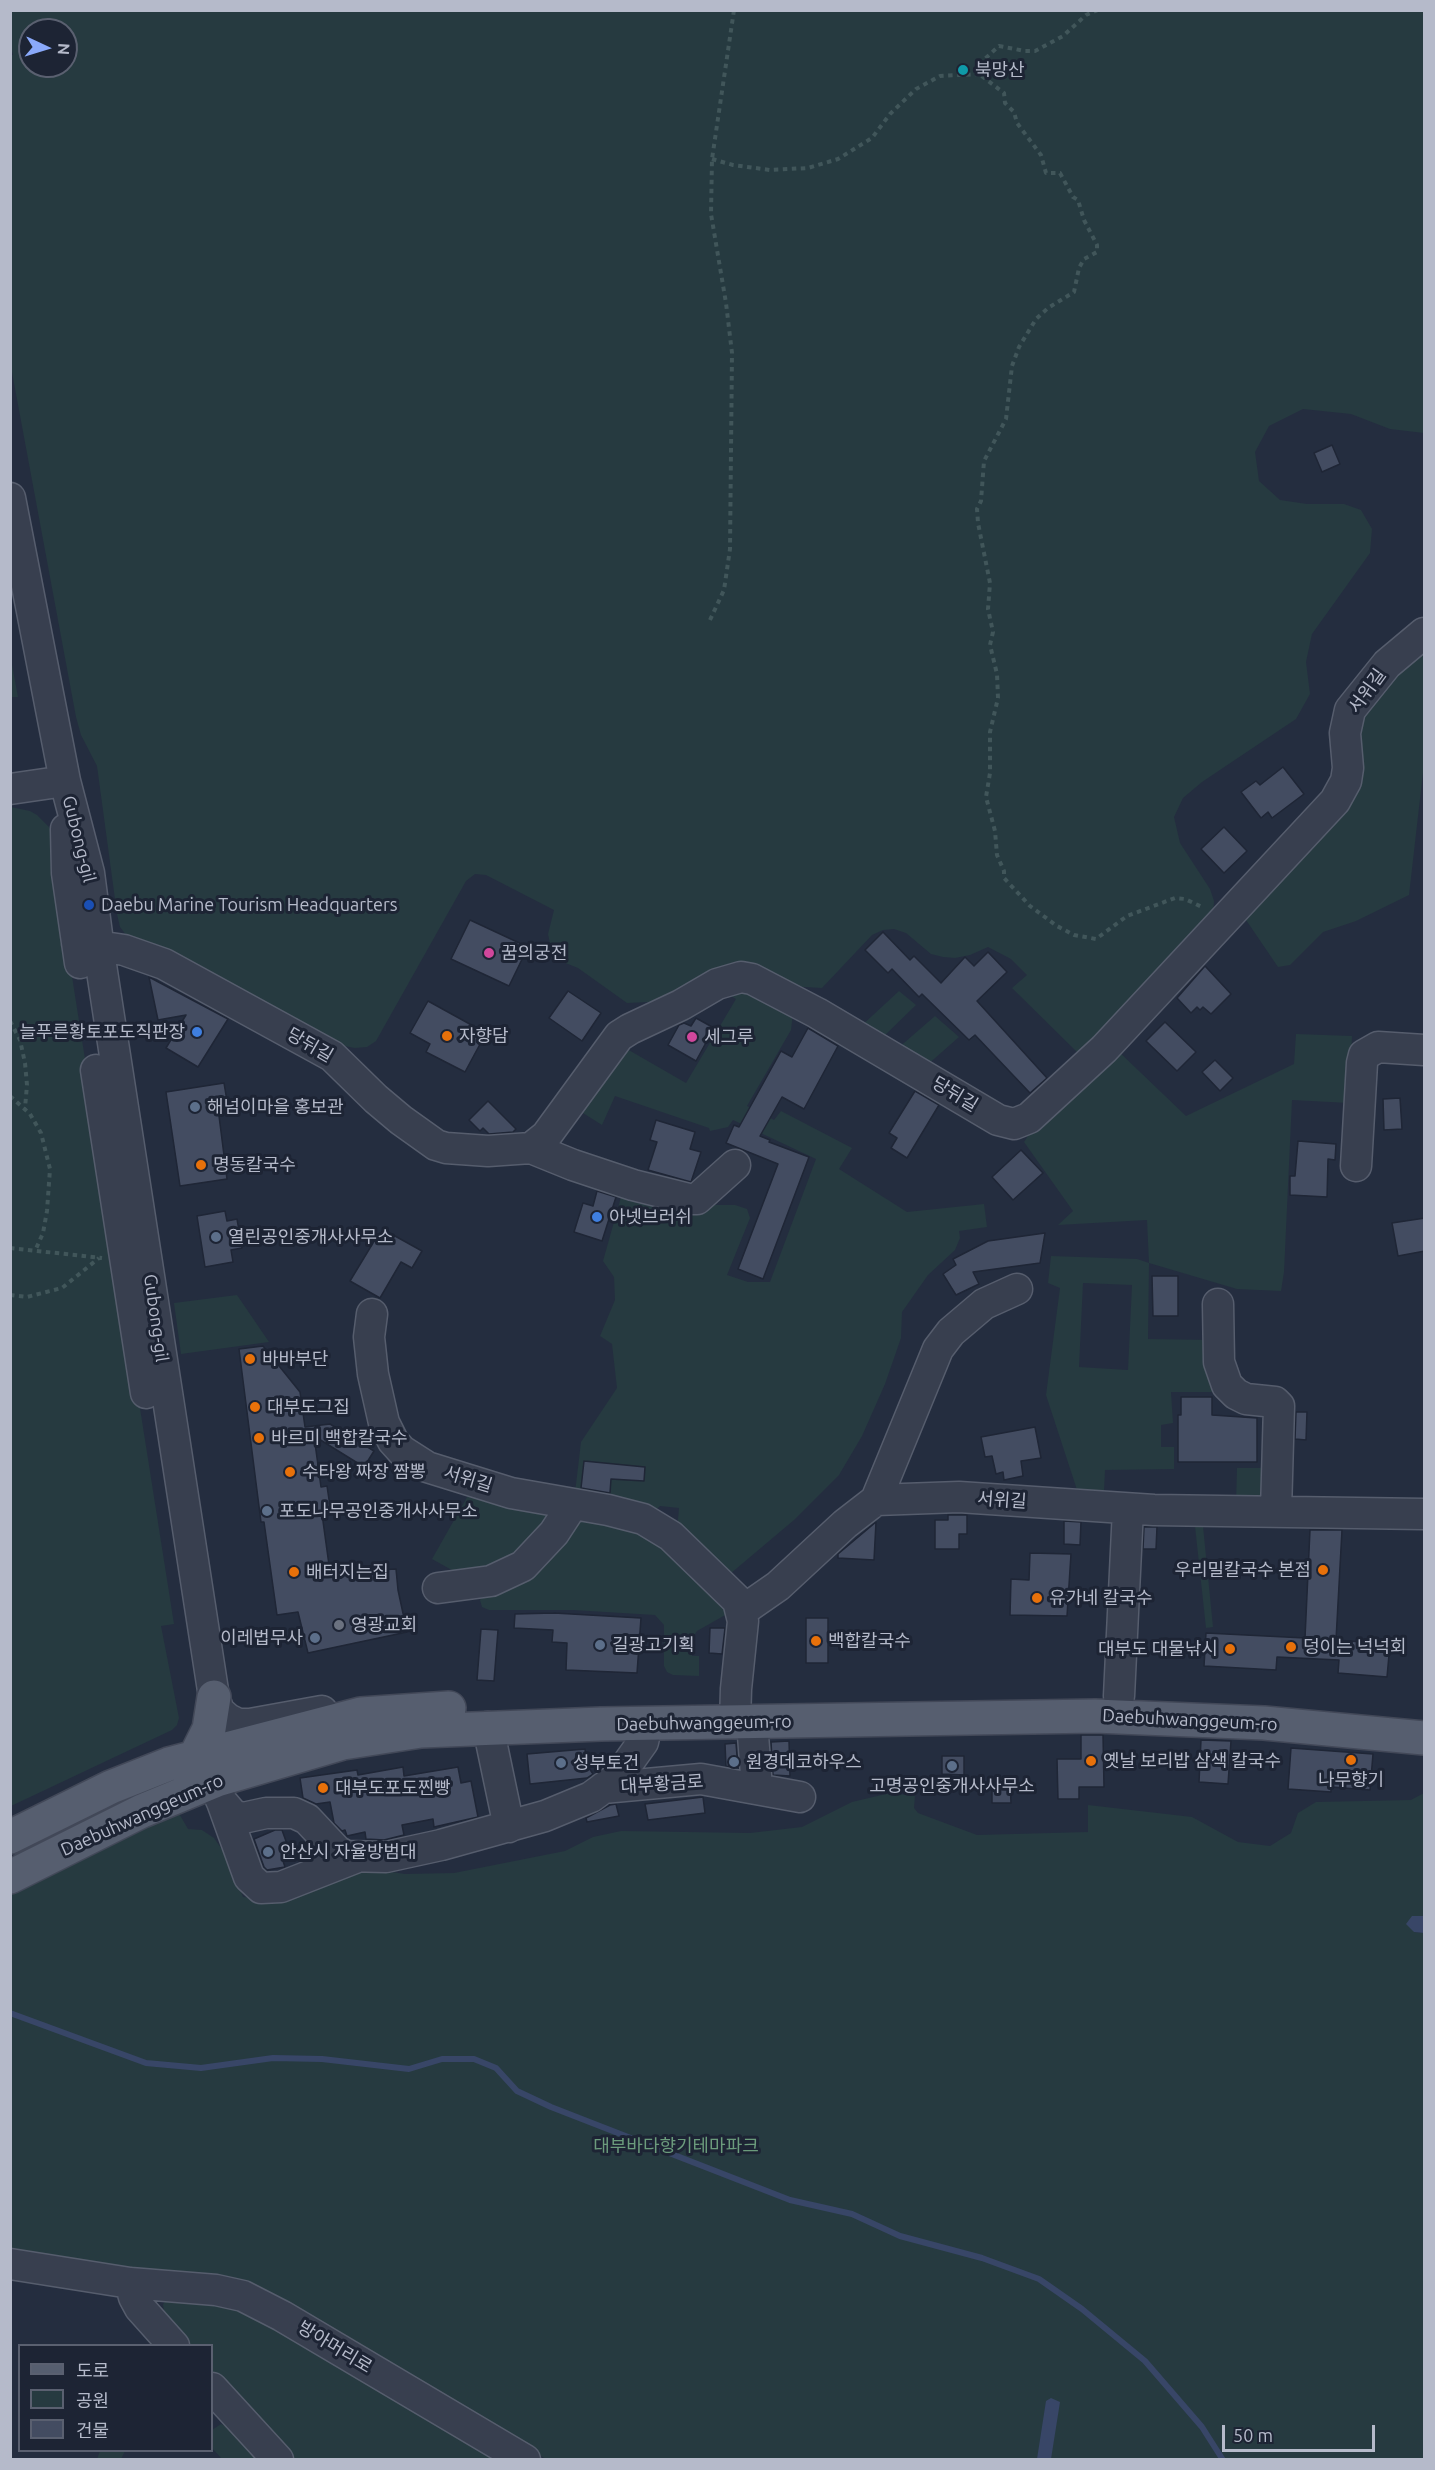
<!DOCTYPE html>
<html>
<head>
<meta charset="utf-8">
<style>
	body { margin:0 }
	#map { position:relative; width:1435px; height:2470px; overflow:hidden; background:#242d3f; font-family:Ubuntu,"Noto Sans KR",sans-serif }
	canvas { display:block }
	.frame { position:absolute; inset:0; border:12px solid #b5baca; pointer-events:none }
	.legend { position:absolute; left:18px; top:2344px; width:195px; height:108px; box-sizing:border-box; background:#1d2434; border:2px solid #5a6070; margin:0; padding:8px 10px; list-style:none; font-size:18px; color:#b5baca }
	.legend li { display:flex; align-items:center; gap:12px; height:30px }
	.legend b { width:30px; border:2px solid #5a6070 }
	.north { position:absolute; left:18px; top:18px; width:60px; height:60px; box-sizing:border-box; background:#1d2434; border:2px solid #5a6070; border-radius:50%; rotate:94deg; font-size:16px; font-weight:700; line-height:24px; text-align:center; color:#b5baca }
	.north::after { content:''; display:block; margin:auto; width:21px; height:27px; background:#8aa9fa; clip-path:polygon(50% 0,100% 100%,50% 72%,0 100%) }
	.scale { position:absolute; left:1222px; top:2425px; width:153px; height:27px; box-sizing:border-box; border:3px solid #b5baca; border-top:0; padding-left:8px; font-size:18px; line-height:21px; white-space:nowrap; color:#b5baca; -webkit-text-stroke:4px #1d2434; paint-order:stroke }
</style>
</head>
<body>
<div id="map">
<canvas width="1435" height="2470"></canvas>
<div class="frame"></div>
<ul class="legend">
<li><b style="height:8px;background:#565e6f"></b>도로</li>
<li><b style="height:16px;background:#263a40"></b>공원</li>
<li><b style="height:16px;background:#434c61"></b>건물</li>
</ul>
<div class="north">N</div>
<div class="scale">50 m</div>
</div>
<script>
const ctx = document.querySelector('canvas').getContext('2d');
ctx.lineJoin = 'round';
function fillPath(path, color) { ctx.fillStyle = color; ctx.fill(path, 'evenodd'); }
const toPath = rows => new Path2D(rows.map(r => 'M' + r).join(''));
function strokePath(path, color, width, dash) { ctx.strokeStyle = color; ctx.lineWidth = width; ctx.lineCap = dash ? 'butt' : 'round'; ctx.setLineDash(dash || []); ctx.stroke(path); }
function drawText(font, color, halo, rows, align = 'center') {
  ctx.font = font + ' Ubuntu,"Noto Sans KR",sans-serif'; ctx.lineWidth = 6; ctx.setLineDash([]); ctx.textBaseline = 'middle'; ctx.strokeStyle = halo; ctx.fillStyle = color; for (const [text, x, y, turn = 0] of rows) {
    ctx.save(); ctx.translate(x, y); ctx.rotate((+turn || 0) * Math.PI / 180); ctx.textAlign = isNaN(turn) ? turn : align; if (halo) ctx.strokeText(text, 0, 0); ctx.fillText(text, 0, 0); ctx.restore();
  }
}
fillPath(toPath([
	[10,11,1424,11,1424,433,1390,429,1351,414,1303,409,1269,426,1255,452,1259,481,1280,500,1307,504,1344,504,1361,510,1372,529,1370,553,1312,634,1306,662,1310,694,1296,719,1202,782,1183,798,1174,817,1180,843,1210,889,1214,901,1213,917,1080,1055,1012,988,1027,975,1011,959,988,947,970,955,955,958,943,957,931,954,906,933,894,929,883,930,872,935,822,988,788,986,670,1001,627,1003,578,968,553,958,548,934,554,910,486,875,475,874,466,881,376,1041,367,1047,355,1048,339,1045,126,935,120,927,117,914,97,766,81,735,76,717,11,367,10,55,13,55,10,44],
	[30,30,66,30,66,66,30,66],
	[1424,638,1424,764,1409,895,1356,921,1323,932,1290,965,1278,967,1244,917,1338,809,1356,716],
	[10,659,11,659,18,697,11,697],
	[11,807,30,811,37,815,49,827,53,837,65,932,174,1624,161,1626,179,1718,177,1725,172,1730,11,1806],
	[733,985,793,1013,791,1030,747,1106,774,1120,781,1111,852,1148,839,1169,907,1212,984,1204,987,1227,959,1231,960,1238,955,1250,928,1275,902,1312,901,1338,885,1384,862,1436,839,1475,794,1520,730,1574,677,1531,679,1508,660,1506,651,1514,574,1501,581,1442,617,1388,612,1344,600,1336,615,1300,614,1277,603,1261,623,1190,682,1205,735,1205,747,1209,750,1218,727,1275,748,1282,770,1282,816,1159,733,1120,728,1127,710,1131,709,1128,615,1096,602,1125,575,1108,620,1045,686,1083,736,999,720,989],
	[899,991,916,1005,880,1040,859,1028],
	[935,1016,959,1037,926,1066,897,1049],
	[1296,1034,1352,1036,1349,1103,1292,1100,1284,1272,1281,1291,1237,1289,1149,1263,1148,1339,1213,1340,1213,1392,1171,1392,1173,1423,1161,1425,1161,1447,1174,1447,1174,1469,1105,1470,1104,1491,1079,1496,1046,1395,1060,1288,1048,1283,1051,1256,1137,1259,1149,1263,1147,1220,1058,1225,1073,1211,1024,1142,1041,1116,1116,1049,1186,1116,1294,1064],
	[1083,1283,1132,1285,1128,1370,1079,1367],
	[237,1295,269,1342,181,1354,174,1303],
	[1237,1468,1270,1468,1269,1504,1236,1504],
	[474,1485,554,1508,518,1561,468,1579,432,1559],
	[575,1514,632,1522,726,1599,727,1614,697,1631,693,1637,692,1656,699,1656,699,1676,673,1675,667,1672,664,1666,664,1625,655,1615,573,1610,489,1610,482,1607,480,1600,485,1592],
	[1202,1516,1213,1627,1206,1628,1194,1517],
	[890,1793,915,1796,914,1808,918,1813,977,1835,1088,1832,1088,1805,1192,1817,1238,1842,1270,1846,1291,1833,1298,1813,1316,1802,1411,1800,1424,1793,1424,1916,1412,1916,1414,1932,1424,1933,1424,2459,546,2459,507,2437,175,2276,11,2253,10,1890,177,1810,188,1829,202,1830,214,1838,228,1858,243,1897,263,1899,365,1868,405,1874,454,1873,565,1851,593,1837,621,1831,750,1833,802,1827,852,1802],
	[167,2296,242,2306,506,2459,294,2459,271,2438,212,2373,212,2346,188,2345,165,2315,163,2305],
	[221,2424,230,2428,259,2459,222,2459,212,2448,212,2430],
	[100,2451,100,2450,125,2451,121,2459,97,2459]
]), '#263a40');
fillPath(toPath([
	[1412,1916,1424,1916,1424,1933,1414,1932,1406,1924],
	[1051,2398,1060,2402,1051,2459,1037,2459,1046,2401]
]), '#384667');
strokePath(toPath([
	[10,2013,146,2063,201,2068,273,2058,322,2059,409,2069,442,2059,474,2059,496,2068,517,2091,551,2107,790,2200,852,2214,900,2236,982,2258,1039,2279,1082,2309,1145,2361,1202,2427,1223,2460]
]), '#384667', 6);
const building = toPath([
	[1332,445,1340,464,1322,472,1314,453,1332,445],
	[1283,767,1304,794,1272,818,1268,812,1261,818,1241,792,1256,781,1260,785,1283,767],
	[1224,827,1247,851,1224,873,1201,849,1224,827],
	[470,920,528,947,509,986,451,959,470,920],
	[883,932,910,960,914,956,941,983,965,957,974,966,988,952,1007,972,977,1001,1047,1078,1030,1093,975,1035,969,1040,922,994,919,997,892,969,888,973,865,950,883,932],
	[1205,966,1231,994,1211,1014,1203,1007,1200,1010,1197,1007,1191,1013,1177,998,1205,966],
	[149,977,228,1019,198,1067,166,1048,186,1015,158,1020,149,977],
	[568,991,601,1013,582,1041,549,1018,568,991],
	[428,1001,486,1033,465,1072,426,1052,430,1044,410,1033,428,1001],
	[696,1018,714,1028,696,1061,668,1045,679,1025,684,1023,691,1026,696,1018],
	[1165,1022,1196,1052,1177,1071,1146,1041,1165,1022],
	[808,1028,838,1046,804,1109,782,1097,760,1136,770,1140,769,1142,809,1157,763,1279,738,1269,778,1164,726,1143,734,1125,739,1127,781,1051,792,1057,808,1028],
	[1215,1060,1233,1078,1220,1091,1202,1072,1215,1060],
	[224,1083,228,1107,218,1108,227,1179,180,1186,166,1092,224,1083],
	[915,1091,939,1105,907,1158,891,1148,897,1138,889,1133,915,1091],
	[1400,1098,1402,1129,1384,1130,1383,1099,1400,1098],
	[488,1101,516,1129,513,1132,489,1134,483,1128,480,1131,469,1120,488,1101],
	[656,1120,695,1132,690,1149,701,1152,691,1182,648,1170,657,1142,650,1140,656,1120],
	[1298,1141,1336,1144,1335,1160,1328,1159,1327,1197,1290,1195,1290,1176,1295,1176,1298,1141],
	[1021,1150,1043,1173,1013,1200,992,1177,1021,1150],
	[597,1191,616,1197,602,1241,574,1232,583,1203,593,1206,597,1191],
	[225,1211,227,1221,237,1219,242,1248,231,1250,233,1262,205,1267,197,1216,225,1211],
	[1425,1218,1425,1251,1398,1256,1392,1223,1425,1218],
	[1045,1233,1040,1263,973,1272,979,1284,956,1295,943,1274,956,1265,953,1259,988,1241,1045,1233],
	[395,1236,422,1251,412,1268,401,1262,380,1298,350,1281,376,1238,395,1236],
	[1152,1276,1178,1276,1178,1316,1153,1316,1152,1276],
	[263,1346,300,1392,305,1427,330,1424,374,1451,364,1467,314,1436,321,1487,327,1486,331,1513,322,1514,329,1565,358,1564,358,1571,396,1569,398,1590,407,1632,308,1653,298,1612,277,1615,264,1522,261,1522,239,1349,263,1346],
	[1181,1397,1212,1397,1212,1415,1257,1418,1257,1462,1178,1462,1178,1415,1181,1415,1181,1397],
	[1296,1412,1307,1412,1306,1440,1295,1439,1296,1412],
	[1035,1427,1041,1458,1021,1461,1023,1476,1004,1480,1003,1472,996,1474,992,1456,985,1457,981,1437,1035,1427],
	[584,1461,645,1467,644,1481,611,1479,610,1493,581,1488,584,1461],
	[948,1515,967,1515,967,1534,959,1534,959,1549,935,1549,935,1520,948,1520,948,1515],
	[1064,1521,1081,1522,1080,1545,1064,1544,1064,1521],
	[876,1522,874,1560,838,1558,838,1554,876,1522],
	[1144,1527,1157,1527,1156,1549,1143,1549,1144,1527],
	[1310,1530,1342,1530,1336,1640,1390,1644,1387,1677,1338,1673,1339,1660,1277,1657,1276,1670,1204,1666,1206,1633,1305,1638,1310,1530],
	[1030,1553,1071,1554,1067,1616,1010,1615,1011,1579,1029,1580,1030,1553],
	[554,1613,641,1618,637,1673,566,1670,567,1643,552,1642,553,1630,514,1628,515,1614,554,1613],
	[806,1618,828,1618,828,1663,806,1663,806,1618],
	[710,1628,725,1628,722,1654,709,1653,710,1628],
	[481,1629,498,1630,494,1681,477,1680,481,1629],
	[1081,1735,1103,1735,1104,1787,1079,1787,1079,1799,1058,1799,1057,1759,1081,1759,1081,1735],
	[1201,1740,1231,1741,1228,1784,1199,1782,1201,1740],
	[789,1741,790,1776,773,1775,771,1742,789,1741],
	[736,1743,738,1768,726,1766,725,1744,736,1743],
	[1291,1748,1373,1754,1370,1790,1331,1787,1331,1792,1288,1789,1291,1748],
	[585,1749,587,1765,593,1774,587,1778,530,1784,527,1754,585,1749],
	[942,1756,964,1756,964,1775,942,1774,942,1756],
	[403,1767,404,1776,458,1767,461,1783,471,1781,478,1817,434,1827,433,1819,402,1825,404,1835,384,1840,366,1839,365,1832,347,1836,345,1830,342,1831,334,1823,330,1802,316,1804,303,1798,300,1778,357,1770,358,1775,403,1767],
	[1010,1779,1011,1803,992,1803,992,1780,1010,1779],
	[703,1797,705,1813,648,1820,645,1804,703,1797],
	[616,1804,619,1816,587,1822,586,1818,610,1805,616,1804],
	[275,1830,282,1830,292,1858,283,1861,285,1867,267,1870,264,1867,254,1839,275,1830]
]);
fillPath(building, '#434c61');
strokePath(building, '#1f2636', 1.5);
const minor = toPath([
	[10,498,65,781,89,873,101,965,214,1697,219,1711,228,1719,238,1724,250,1724,322,1711],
	[10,789,65,781],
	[66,829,67,873,80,963],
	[77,943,124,950,164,964,332,1056,376,1099,401,1120,436,1145,446,1148,488,1151,531,1148,546,1136,619,1036,630,1029,681,1005,717,984,741,977,752,979,817,1013,998,1120,1014,1124,1029,1118,1104,1049,1335,801,1346,781,1348,768,1345,733,1350,710,1387,664,1424,633],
	[96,1070,146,1393],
	[531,1148,573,1165,633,1185,689,1199,697,1199,735,1165],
	[1356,1166,1362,1063,1364,1055,1378,1047,1424,1050],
	[1218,1304,1219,1362,1227,1385,1236,1394,1246,1399,1275,1402,1279,1406,1276,1511],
	[372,1314,369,1337,373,1374,384,1423,393,1441,402,1451,427,1467,511,1493,608,1510,643,1519,671,1536,738,1601,743,1621,736,1689,735,1723],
	[876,1500,938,1349,951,1332,984,1304,1017,1289],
	[438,1588,491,1581,523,1566,554,1533,573,1504],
	[742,1611,778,1586,845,1524,876,1500,959,1497,1154,1510,1424,1514],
	[1119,1696,1128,1509],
	[752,1722,757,1788],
	[488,1727,509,1827],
	[213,1782,222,1802,233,1815,243,1818,266,1813,294,1813,307,1819,337,1851,346,1856,386,1857,441,1845,545,1816,591,1797,613,1781,628,1763,643,1742,647,1724],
	[603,1788,701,1779,800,1797],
	[222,1802,249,1877,261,1888,281,1887,355,1858],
	[10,2264,130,2283,216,2290,243,2296,282,2316,525,2460],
	[130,2283,134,2297,140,2308,174,2346],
	[212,2388,278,2460]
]);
const major = toPath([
	[184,1766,195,1757,209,1729,214,1697],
	[10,1837,111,1787,169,1764,361,1714,449,1708],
	[10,1877,142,1811,217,1780,343,1743,421,1731,601,1724,1095,1716,1264,1723,1424,1738]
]);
strokePath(minor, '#565d6d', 33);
strokePath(major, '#424858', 36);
strokePath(toPath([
	[1098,10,1086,15,1063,36,1035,51,1025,51,999,46,978,65,979,74,1004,93,1005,103,1014,112,1017,123,1041,155,1046,173,1060,173,1073,197,1078,200,1084,220,1097,245,1097,252,1084,259,1079,268,1074,292,1048,308,1036,319,1019,347,1012,366,1006,419,984,461,981,501,977,509,978,523,990,583,988,609,993,632,990,645,997,674,998,698,990,732,990,773,986,797,995,831,997,855,1004,871,1004,878,1030,906,1057,926,1074,935,1096,939,1127,916,1175,898,1185,899,1202,907],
	[712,159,733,165,770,170,808,168,838,159,872,138,890,114,916,89,940,76,979,74],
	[710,620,724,590,730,549,732,353,726,303,711,214,712,159,734,10],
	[10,1021,20,1040,25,1063,27,1085,25,1108],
	[10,1096,30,1114,41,1133,50,1169,47,1211,43,1233,35,1251],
	[10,1248,102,1258],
	[10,1295,27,1297,62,1288,99,1258]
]), '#41565a', 4, [4.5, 4.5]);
strokePath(minor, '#383f4f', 30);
strokePath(major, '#565e6f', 33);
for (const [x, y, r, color] of [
	[963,70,6,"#0f9aa8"],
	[89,905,6,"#1a4fb4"],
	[489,953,6,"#d1479c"],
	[197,1032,6,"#3f7fe0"],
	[447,1036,6,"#e8710a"],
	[692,1037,6,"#d1479c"],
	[195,1107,6,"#5c6f8a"],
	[201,1165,6,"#e8710a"],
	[597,1217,6,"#3f7fe0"],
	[216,1237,6,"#5c6f8a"],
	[250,1359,6,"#e8710a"],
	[255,1407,6,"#e8710a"],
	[259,1438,6,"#e8710a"],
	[290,1472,6,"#e8710a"],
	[267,1511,6,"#5c6f8a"],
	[1323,1570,6,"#e8710a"],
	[294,1572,6,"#e8710a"],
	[1037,1598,6,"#e8710a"],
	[339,1625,6,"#6b7280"],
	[315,1638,6,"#5c6f8a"],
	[816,1641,6,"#e8710a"],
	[600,1645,6,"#5c6f8a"],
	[1291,1647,6,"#e8710a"],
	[1230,1649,6,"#e8710a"],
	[1351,1760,6,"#e8710a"],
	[1091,1761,6,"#e8710a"],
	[734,1762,6,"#5c6f8a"],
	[561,1763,6,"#5c6f8a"],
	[952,1766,6,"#5c6f8a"],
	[323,1788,6,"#e8710a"],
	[268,1852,6,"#5c6f8a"]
]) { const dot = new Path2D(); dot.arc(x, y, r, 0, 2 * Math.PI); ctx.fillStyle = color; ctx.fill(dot); strokePath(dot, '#1d2434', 2); }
drawText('18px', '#b5baca', '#1d2434', [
	["북망산",975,70],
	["Daebu Marine Tourism Headquarters",101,905],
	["꿈의궁전",501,953],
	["늘푸른황토포도직판장",185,1032,"right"],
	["자향담",459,1036],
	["세그루",704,1037],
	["해넘이마을 홍보관",207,1107],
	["명동칼국수",213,1165],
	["아넷브러쉬",609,1217],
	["열린공인중개사사무소",228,1237],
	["바바부단",262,1359],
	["대부도그집",267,1407],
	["바르미 백합칼국수",271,1438],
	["수타왕 짜장 짬뽕",302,1472],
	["포도나무공인중개사사무소",279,1511],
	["우리밀칼국수 본점",1311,1570,"right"],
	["배터지는집",306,1572],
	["유가네 칼국수",1049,1598],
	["영광교회",351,1625],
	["이레법무사",303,1638,"right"],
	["백합칼국수",828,1641],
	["길광고기획",612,1645],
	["덩이는 넉넉회",1303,1647],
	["대부도 대물낚시",1218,1649,"right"],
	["옛날 보리밥 삼색 칼국수",1103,1761],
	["원경데코하우스",746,1762],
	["성부토건",573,1763],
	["나무향기",1351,1780,"center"],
	["고명공인중개사사무소",952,1786,"center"],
	["대부도포도찐빵",335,1788],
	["안산시 자율방범대",280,1852]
], 'left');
drawText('18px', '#b5baca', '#1d2434', [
	["서위길",1367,691,-54],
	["Gubong-gil",79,839,76],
	["당뒤길",310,1045,30],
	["당뒤길",955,1094,31],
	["Gubong-gil",156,1318,82],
	["서위길",468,1479,17],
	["서위길",1002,1500,4],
	["Daebuhwanggeum-ro",1190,1720,3],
	["Daebuhwanggeum-ro",704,1723,-1],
	["대부황금로",662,1784,-4],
	["Daebuhwanggeum-ro",142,1815,-24],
	["방아머리로",335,2347,31]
]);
drawText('18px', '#6b9b7c', '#1d2434', [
	["대부바다향기테마파크",676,2146]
]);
</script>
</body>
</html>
